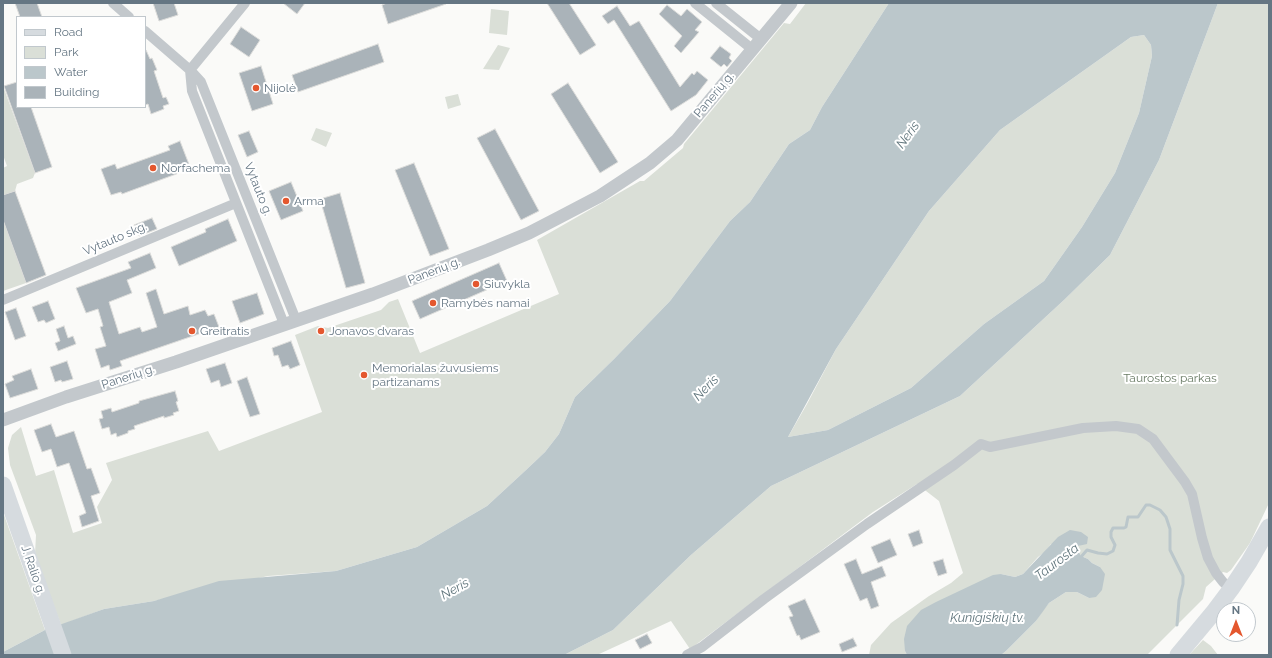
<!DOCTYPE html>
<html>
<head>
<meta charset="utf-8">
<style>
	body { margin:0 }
	#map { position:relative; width:1272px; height:658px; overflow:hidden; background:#fafaf8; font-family:Raleway,sans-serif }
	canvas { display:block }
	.frame { position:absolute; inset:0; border:4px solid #657683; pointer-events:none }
	.legend { position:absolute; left:16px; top:16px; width:130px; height:92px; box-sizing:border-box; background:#fff; border:1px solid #c1c8cd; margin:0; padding:5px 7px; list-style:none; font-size:12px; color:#657683 }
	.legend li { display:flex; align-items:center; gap:8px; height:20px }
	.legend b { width:20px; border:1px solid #c1c8cd }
	.north { position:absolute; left:1216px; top:602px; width:40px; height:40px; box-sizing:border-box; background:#fff; border:1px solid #c1c8cd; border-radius:50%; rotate:0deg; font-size:11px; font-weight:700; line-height:16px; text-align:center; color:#657683 }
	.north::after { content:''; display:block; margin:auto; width:14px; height:18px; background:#e4572e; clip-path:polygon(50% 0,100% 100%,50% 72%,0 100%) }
</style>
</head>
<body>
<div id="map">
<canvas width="1272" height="658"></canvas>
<div class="frame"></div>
<ul class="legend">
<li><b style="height:5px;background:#d6dbdf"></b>Road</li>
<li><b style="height:11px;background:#dadfd7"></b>Park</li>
<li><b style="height:11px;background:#bbc7cb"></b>Water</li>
<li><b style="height:11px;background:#aab3b9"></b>Building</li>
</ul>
<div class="north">N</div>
</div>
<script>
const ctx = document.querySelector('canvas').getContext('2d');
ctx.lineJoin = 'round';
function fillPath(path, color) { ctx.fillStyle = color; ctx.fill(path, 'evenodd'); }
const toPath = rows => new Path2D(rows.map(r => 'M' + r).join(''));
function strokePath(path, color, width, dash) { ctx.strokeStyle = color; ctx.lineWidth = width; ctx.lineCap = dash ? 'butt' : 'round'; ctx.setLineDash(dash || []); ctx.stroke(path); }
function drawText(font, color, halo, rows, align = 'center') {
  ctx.font = font + ' Raleway,sans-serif'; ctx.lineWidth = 4; ctx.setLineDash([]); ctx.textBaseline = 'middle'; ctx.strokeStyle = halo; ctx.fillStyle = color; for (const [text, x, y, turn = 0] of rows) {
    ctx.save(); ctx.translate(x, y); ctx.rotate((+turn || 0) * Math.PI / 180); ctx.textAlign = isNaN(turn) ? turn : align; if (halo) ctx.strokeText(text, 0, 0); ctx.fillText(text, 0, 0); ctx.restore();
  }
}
fillPath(toPath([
	[806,3,889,3,822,107,810,130,789,144,750,202,730,221,670,301,614,359,575,397,559,434,545,452,526,470,487,506,417,547,336,571,268,576,154,601,104,609,61,625,35,554,36,535,10,465,8,448,12,435,21,427,36,476,54,470,73,533,102,523,97,507,112,480,106,463,208,431,219,451,322,412,295,335,318,326,328,328,381,310,389,302,398,299,420,353,559,294,537,240,640,181,644,181,683,148,684,144,784,23,790,24],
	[1218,3,1269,3,1269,503,1250,543,1231,570,1227,573,1223,572,1206,587,1203,599,1147,655,1001,655,1006,651,1036,621,1043,610,1049,603,1066,592,1077,592,1089,598,1100,567,1092,563,1088,559,1081,556,1077,551,1078,546,1083,544,1051,544,1045,552,1038,557,1023,574,1015,577,1001,574,905,651,907,655,869,655,871,645,891,623,929,596,951,583,963,573,939,501,917,484,873,512,690,649,671,621,597,655,564,655,613,630,691,555,771,486,960,396,1064,300,1110,255,1159,160],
	[491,9,509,11,507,35,489,33],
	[1144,35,1151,45,1152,56,1139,113,1115,173,1082,227,1044,281,984,324,911,388,828,430,788,437,807,404,836,349,929,211,1000,130,1131,37],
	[498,45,510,48,499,70,483,69],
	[3,86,35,173,33,178,17,184,15,191,3,195,3,168,7,166,3,155],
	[458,94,461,105,448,109,445,97],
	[316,128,332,133,326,147,311,140],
	[3,220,26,283,3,291],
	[3,512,45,630,3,652],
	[1203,640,1211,646,1218,655,1189,655]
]), '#dadfd7');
fillPath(toPath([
	[889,3,1218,3,1159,160,1110,255,1064,300,960,396,771,486,691,555,613,630,564,655,3,655,3,652,45,630,104,609,154,601,219,581,336,571,417,547,487,506,526,470,545,452,559,434,575,397,614,359,670,301,730,221,750,202,789,144,810,130,822,107],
	[1144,35,1151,45,1152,56,1139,113,1115,173,1082,227,1044,281,984,324,911,388,828,430,788,437,836,349,929,211,1000,130,1131,37],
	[1070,530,1081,532,1088,537,1087,544,1078,546,1078,551,1081,556,1088,559,1092,563,1100,567,1105,574,1102,590,1096,597,1089,598,1077,592,1066,592,1049,603,1036,621,1006,651,1001,655,907,655,905,651,904,639,907,626,921,610,936,602,993,575,1001,574,1015,577,1023,574,1058,537]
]), '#bbc7cb');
strokePath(toPath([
	[1080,558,1087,550,1098,553,1107,554,1113,551,1115,545,1111,537,1111,532,1113,528,1124,528,1126,527,1128,517,1138,517,1146,505,1150,505,1160,510,1166,517,1170,529,1170,550,1183,576,1183,584,1179,600,1177,625]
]), '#bbc7cb', 3);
const building = toPath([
	[15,3,37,3,42,17,20,17,15,3],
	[153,3,174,3,178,15,159,21,153,3],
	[283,3,305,3,297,14,283,3],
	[387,3,446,3,446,4,388,24,382,5,387,3],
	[547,3,569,3,596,45,580,55,547,3],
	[667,5,681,16,687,9,702,22,695,30,699,32,681,53,674,46,682,36,659,14,667,5],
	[617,6,630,26,639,21,680,87,692,73,694,75,697,71,708,80,696,95,671,111,614,20,608,24,602,16,617,6],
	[241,27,260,40,249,57,230,44,241,27],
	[378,44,384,62,298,92,292,75,378,44],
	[720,46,731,54,729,58,732,61,727,67,724,64,721,67,710,58,720,46],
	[145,50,146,50,150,59,152,58,157,70,154,71,163,98,166,97,169,104,163,106,164,109,151,114,148,104,145,105,145,50],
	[261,66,273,104,252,111,239,73,261,66],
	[17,82,17,107,31,107,52,167,35,173,4,86,17,82],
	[568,83,618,162,600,173,551,94,568,83],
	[495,129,539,211,521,220,477,138,495,129],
	[249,131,258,152,247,157,238,135,249,131],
	[180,141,190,167,178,171,179,173,122,194,121,192,111,195,101,169,115,164,117,169,170,150,168,146,180,141],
	[414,163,449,249,430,256,395,170,414,163],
	[291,182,303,211,281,220,269,191,291,182],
	[15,191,46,275,26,283,3,220,3,195,15,191],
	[340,193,365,283,346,288,320,199,340,193],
	[152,218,157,229,139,236,134,225,152,218],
	[228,219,237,241,179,266,171,247,206,232,205,229,228,219],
	[150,253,156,268,127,280,132,293,109,302,119,334,140,327,142,332,157,327,146,293,156,289,164,314,188,306,190,315,205,310,208,316,214,314,219,327,120,361,122,366,110,370,109,365,101,368,95,349,106,346,100,327,103,326,98,309,86,313,76,288,131,268,128,262,150,253],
	[499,263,507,281,420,319,412,301,499,263],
	[257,293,264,314,240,323,232,301,257,293],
	[48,301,55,319,46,323,44,320,38,322,32,307,48,301],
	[16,308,26,336,15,340,5,312,16,308],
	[64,326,68,338,73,336,76,344,58,351,55,343,60,341,56,329,64,326],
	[291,341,300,365,290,369,288,365,282,367,278,355,274,356,272,348,291,341],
	[67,361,73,379,62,382,61,380,55,382,50,367,67,361],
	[225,363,232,383,221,387,219,380,211,383,206,369,225,363],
	[31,369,38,389,10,398,5,384,14,380,12,376,31,369],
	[247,377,260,414,250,417,237,381,247,377],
	[175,391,178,401,176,402,179,411,173,413,174,415,164,418,164,416,134,426,135,429,128,431,128,433,117,437,116,433,111,435,109,427,102,429,99,419,103,418,101,411,111,408,112,412,139,403,139,401,175,391],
	[51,424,56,437,74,431,87,469,91,468,100,493,91,496,99,521,82,527,79,516,86,513,69,463,57,467,51,449,42,452,34,430,51,424],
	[919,530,923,543,913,547,908,534,919,530],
	[890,539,897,555,878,563,871,547,890,539],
	[856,559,862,574,882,566,886,576,871,582,879,606,871,609,867,598,860,601,844,564,856,559],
	[943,559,947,573,938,576,933,562,943,559],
	[805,599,820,632,801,640,799,635,797,636,789,617,793,616,788,606,805,599],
	[647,634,652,643,640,649,635,640,647,634],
	[853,638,857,646,842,652,839,644,853,638]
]);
fillPath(building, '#aab3b9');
strokePath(building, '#dcdcda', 1);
strokePath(toPath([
	[113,3,129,17],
	[695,3,752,49],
	[716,3,761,39],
	[145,31,190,70,201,82,296,320],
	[190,70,192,91,284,324],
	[190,70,245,3],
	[3,300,236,203],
	[687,655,702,647,764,599,867,524,954,465,981,444,990,447,1083,428,1116,426,1138,429,1153,439,1185,482,1192,494,1202,538,1208,558,1216,573,1223,582,1231,589]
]), '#c3c8cc', 10);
strokePath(toPath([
	[3,420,66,397,176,362,373,294,488,250,529,233,558,218,600,196,650,163,677,140,791,3]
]), '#c3c8cc', 13);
strokePath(toPath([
	[3,485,63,655]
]), '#d6dbdf', 17);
strokePath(toPath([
	[1178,655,1213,613,1231,589,1249,562,1269,527]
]), '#d6dbdf', 17);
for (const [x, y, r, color] of [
	[256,88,4,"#e4572e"],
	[153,168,4,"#e4572e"],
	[286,201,4,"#e4572e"],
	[476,284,4,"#e4572e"],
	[433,303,4,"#e4572e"],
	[192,331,4,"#e4572e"],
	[321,331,4,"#e4572e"],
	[364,375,4,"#e4572e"]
]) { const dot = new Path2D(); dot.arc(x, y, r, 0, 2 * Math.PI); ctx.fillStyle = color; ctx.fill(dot); strokePath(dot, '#fff', 1.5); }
drawText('12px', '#657683', '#fff', [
	["Nijolė",264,88],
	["Norfachema",161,168],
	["Arma",294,201],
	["Siuvykla",484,284],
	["Ramybės namai",441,303],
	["Greitratis",200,331],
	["Jonavos dvaras",329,331],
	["Memorialas žuvusiems",372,368],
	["partizanams",372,382]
], 'left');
drawText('12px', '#657683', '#fff', [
	["Panerių g.",714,95,-50],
	["Vytauto g.",258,189,68],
	["Vytauto skg.",115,239,-23],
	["Panerių g.",434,271,-21],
	["Panerių g.",128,377,-18],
	["J. Ralio g.",33,570,71]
]);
drawText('12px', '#687a64', '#fff', [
	["Taurostos parkas",1170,378]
]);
drawText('italic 13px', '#60757c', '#fff', [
	["Neris",908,135,-54],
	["Neris",706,388,-46],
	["Taurosta",1057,562,-37],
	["Neris",455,589,-29],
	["Kunigiškių tv.",987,618]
]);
</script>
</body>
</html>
